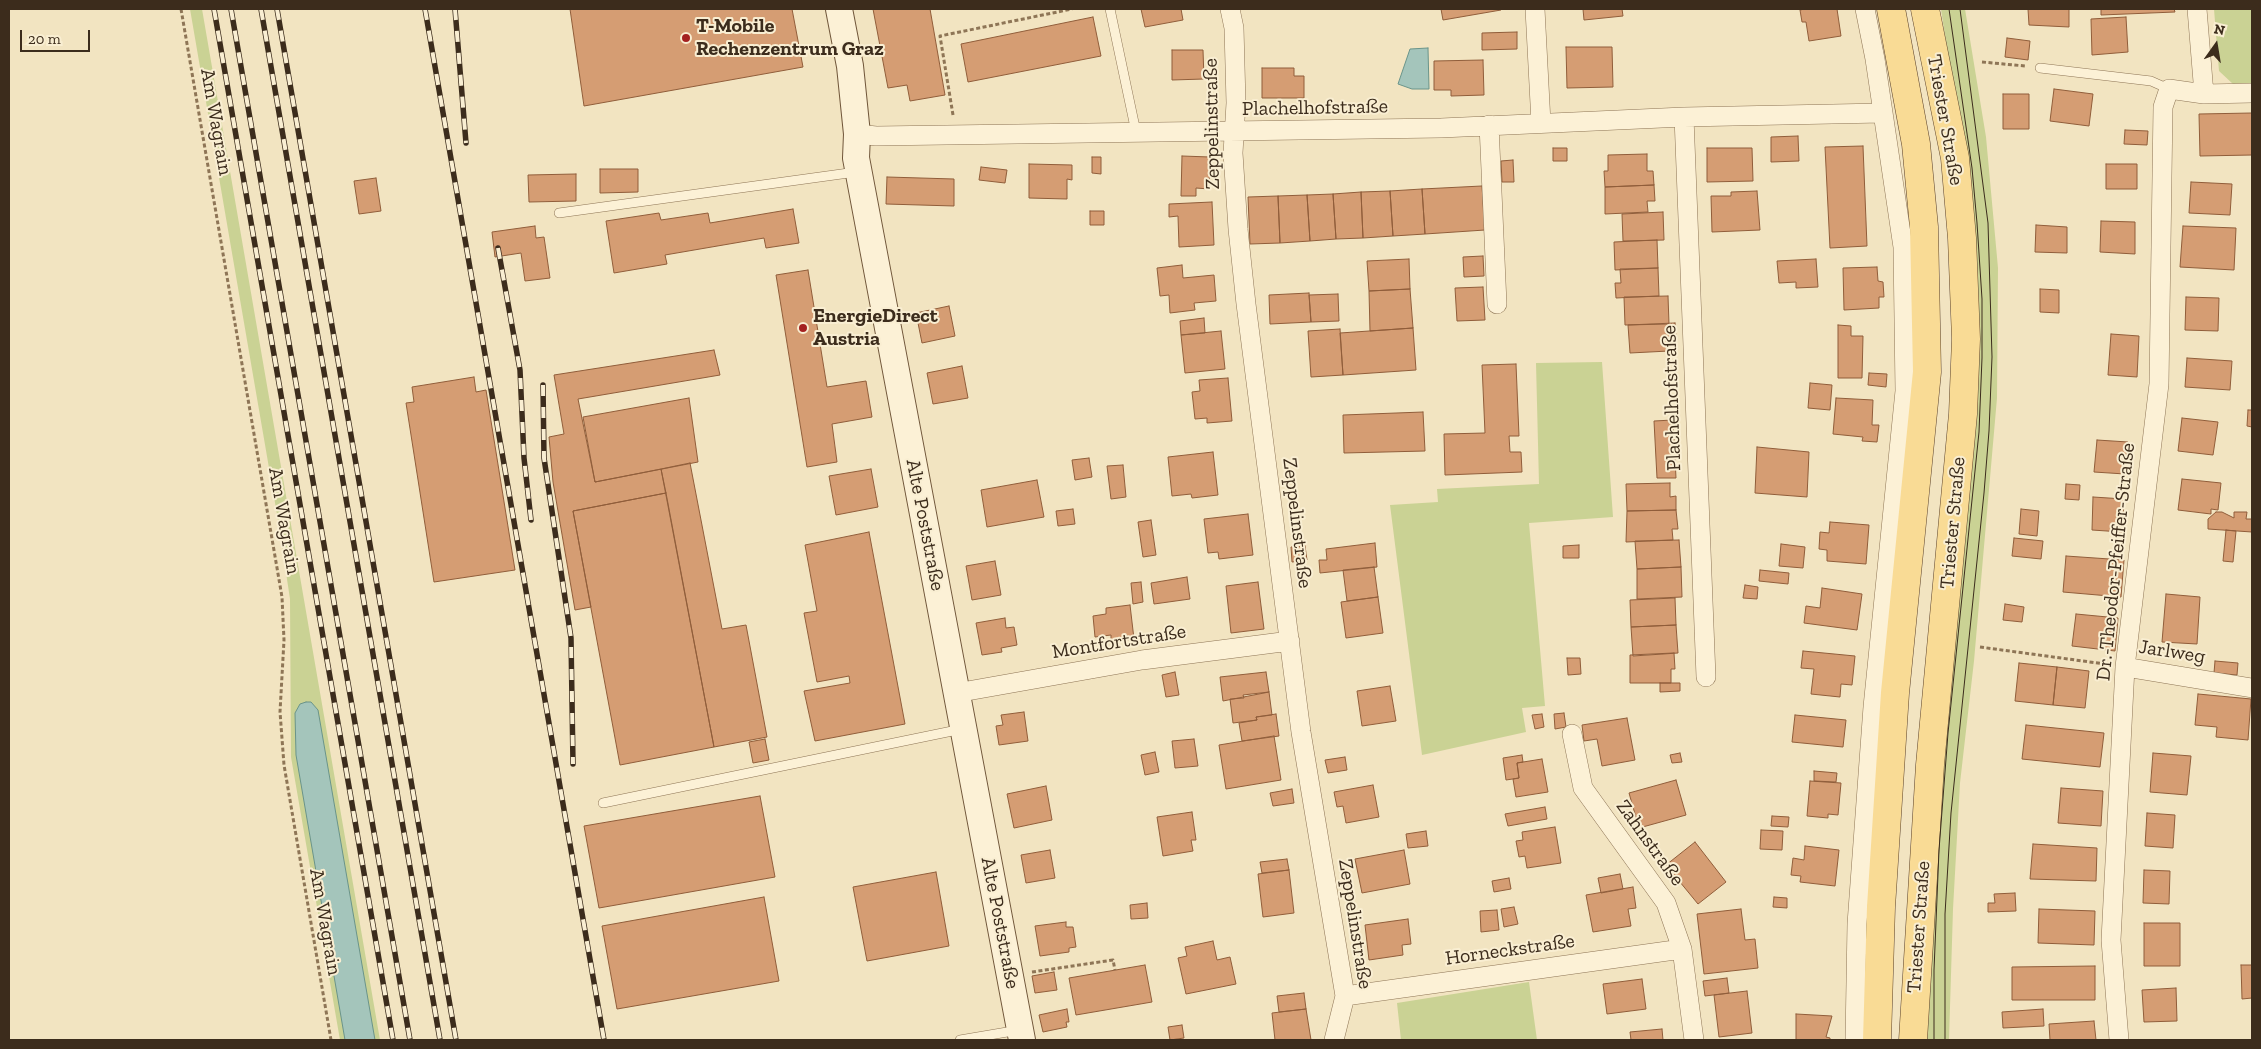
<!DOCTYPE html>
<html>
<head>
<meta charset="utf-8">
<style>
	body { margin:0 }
	#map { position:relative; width:2261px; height:1049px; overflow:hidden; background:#f2e4c1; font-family:"Zilla Slab",serif }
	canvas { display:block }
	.frame { position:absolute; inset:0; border:10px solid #3c2c1c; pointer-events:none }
	.north { position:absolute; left:2191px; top:20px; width:50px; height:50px; -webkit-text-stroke:4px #f9eed2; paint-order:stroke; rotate:13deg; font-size:14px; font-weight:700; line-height:20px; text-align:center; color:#3c2c1c }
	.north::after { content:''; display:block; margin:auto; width:18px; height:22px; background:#3c2c1c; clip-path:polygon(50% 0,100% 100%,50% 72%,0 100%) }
	.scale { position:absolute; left:20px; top:30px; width:70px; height:22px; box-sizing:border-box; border:2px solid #3c2c1c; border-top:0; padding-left:6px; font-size:15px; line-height:18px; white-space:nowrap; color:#3c2c1c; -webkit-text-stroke:4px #f9eed2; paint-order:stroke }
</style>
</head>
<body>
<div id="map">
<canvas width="2261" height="1049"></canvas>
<div class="frame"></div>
<div class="north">N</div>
<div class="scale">20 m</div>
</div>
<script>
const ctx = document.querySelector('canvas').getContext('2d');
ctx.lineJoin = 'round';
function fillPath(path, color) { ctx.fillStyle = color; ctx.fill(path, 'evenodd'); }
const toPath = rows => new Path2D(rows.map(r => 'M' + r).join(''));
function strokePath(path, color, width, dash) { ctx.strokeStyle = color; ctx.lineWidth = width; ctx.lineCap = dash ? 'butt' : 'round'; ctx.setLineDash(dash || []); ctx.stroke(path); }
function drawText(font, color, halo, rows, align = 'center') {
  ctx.font = font + ' "Zilla Slab",serif'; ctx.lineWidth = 4; ctx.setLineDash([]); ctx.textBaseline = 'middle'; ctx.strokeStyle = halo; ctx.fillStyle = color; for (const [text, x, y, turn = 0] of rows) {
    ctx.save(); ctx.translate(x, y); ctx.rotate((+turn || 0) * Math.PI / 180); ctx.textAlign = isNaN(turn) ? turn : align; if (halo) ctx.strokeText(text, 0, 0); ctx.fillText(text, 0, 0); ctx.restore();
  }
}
fillPath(toPath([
	[190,9,202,9,380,1040,340,1040,291,757,290,599,279,526],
	[1941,9,1965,9,1986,137,1998,268,1997,398,1974,661,1960,783,1953,909,1949,1040,1925,1040,1948,656,1958,127],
	[2214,9,2252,9,2252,83,2233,84,2219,71],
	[1602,362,1613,517,1529,523,1545,706,1522,708,1526,732,1422,755,1390,505,1438,502,1437,489,1539,484,1536,363],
	[1529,982,1537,1040,1401,1040,1397,1003]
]), '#cad294');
const water = toPath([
	[1428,48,1429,89,1412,89,1398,84,1410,49,1428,48],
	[306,702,311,702,318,710,375,1040,345,1040,296,755,295,713,300,704,306,702]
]);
fillPath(water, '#a4c5bb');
strokePath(water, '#6a948a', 1);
const building = toPath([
	[570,9,792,9,803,67,584,106,570,9],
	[873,9,930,9,945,95,910,101,907,85,888,88,873,9],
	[1141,9,1181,9,1183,20,1145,27,1141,9],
	[1441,9,1501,9,1501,10,1443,20,1441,9],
	[1583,9,1622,9,1623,16,1584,20,1583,9],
	[1805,9,1837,9,1841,36,1809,41,1806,22,1802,22,1800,10,1805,9],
	[2028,9,2069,9,2069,27,2029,25,2028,9],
	[2101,9,2174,9,2175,12,2101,15,2101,9],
	[1093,17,1101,56,968,82,961,44,1093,17],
	[2126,17,2128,52,2092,55,2091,19,2126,17],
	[1517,32,1517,49,1482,50,1482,33,1517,32],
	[2007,38,2030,41,2028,60,2005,57,2007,38],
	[1566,47,1612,47,1613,87,1567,88,1566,47],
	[1172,50,1203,50,1204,79,1172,80,1172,50],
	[1483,60,1484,95,1451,96,1451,90,1434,90,1434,61,1483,60],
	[1262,68,1294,68,1294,76,1304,76,1304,98,1262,98,1262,68],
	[2054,89,2093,94,2089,126,2050,121,2054,89],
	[2003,94,2029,94,2029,129,2003,129,2003,94],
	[2252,113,2252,155,2200,156,2199,114,2252,113],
	[2125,130,2148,131,2147,145,2124,144,2125,130],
	[1798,136,1799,161,1771,162,1771,137,1798,136],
	[1863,146,1867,246,1830,248,1825,147,1863,146],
	[1553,148,1567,148,1567,161,1553,161,1553,148],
	[1707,148,1752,148,1753,181,1707,182,1707,148],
	[1647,154,1647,171,1653,171,1654,185,1605,187,1604,171,1608,171,1608,155,1647,154],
	[1182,156,1210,157,1209,189,1196,188,1196,196,1181,196,1182,156],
	[1092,157,1101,157,1101,174,1092,173,1092,157],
	[1513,160,1514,182,1502,182,1501,161,1513,160],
	[1029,164,1072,165,1072,180,1067,179,1067,199,1029,198,1029,164],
	[2106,164,2137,164,2137,189,2106,189,2106,164],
	[981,167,1007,170,1005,183,979,180,981,167],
	[600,169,638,169,638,192,600,193,600,169],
	[576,174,576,201,529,202,528,175,576,174],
	[887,177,954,179,954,206,886,204,887,177],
	[376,178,381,211,359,214,354,181,376,178],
	[2191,182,2232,184,2230,215,2189,213,2191,182],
	[1654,185,1655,201,1647,201,1648,212,1605,214,1605,187,1654,185],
	[1482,186,1485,230,1425,234,1422,189,1482,186],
	[1422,189,1425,234,1393,236,1390,191,1422,189],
	[1390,191,1393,236,1363,238,1361,192,1390,191],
	[1757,191,1760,230,1712,232,1711,196,1731,196,1731,192,1757,191],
	[1361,192,1363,238,1336,239,1333,194,1361,192],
	[1333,194,1336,239,1310,241,1307,195,1333,194],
	[1307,195,1310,241,1280,243,1278,196,1307,195],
	[1278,196,1280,243,1250,244,1248,197,1278,196],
	[1212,202,1214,245,1179,247,1178,216,1169,217,1169,204,1212,202],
	[793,209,799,243,766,248,764,238,665,255,667,264,614,273,606,221,659,213,661,220,708,213,710,223,793,209],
	[1090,211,1104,211,1104,225,1090,225,1090,211],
	[1663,212,1664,240,1623,241,1622,214,1663,212],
	[2101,221,2135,222,2135,254,2100,252,2101,221],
	[2036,225,2067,227,2067,253,2035,252,2036,225],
	[535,226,536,238,544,237,550,278,525,281,521,253,495,257,492,232,535,226],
	[2183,226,2236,228,2234,270,2180,267,2183,226],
	[1657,240,1658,268,1615,270,1614,242,1657,240],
	[1483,256,1484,276,1464,277,1463,257,1483,256],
	[1409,259,1410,289,1369,291,1367,261,1409,259],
	[1816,259,1818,287,1796,288,1796,282,1779,283,1777,261,1816,259],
	[1182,265,1183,278,1214,275,1216,301,1194,303,1195,310,1170,313,1169,295,1160,296,1157,268,1182,265],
	[1877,267,1878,281,1883,282,1884,297,1879,297,1879,308,1844,310,1843,268,1877,267],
	[1658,268,1659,296,1616,298,1615,283,1621,283,1620,269,1658,268],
	[808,270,827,387,866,381,872,417,832,424,837,462,807,467,776,275,808,270],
	[1483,287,1485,320,1457,321,1455,288,1483,287],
	[1410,289,1413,328,1370,331,1369,291,1410,289],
	[2040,289,2059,290,2059,313,2040,312,2040,289],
	[1309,293,1311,322,1270,324,1269,295,1309,293],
	[1338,294,1339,321,1311,322,1309,295,1338,294],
	[1668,296,1669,324,1625,325,1624,297,1668,296],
	[2186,297,2219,298,2218,331,2185,330,2186,297],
	[949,306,955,336,922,343,916,313,949,306],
	[1204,318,1205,333,1181,335,1180,321,1204,318],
	[1675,323,1676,338,1668,338,1669,351,1630,353,1628,325,1675,323],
	[1838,325,1851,326,1851,336,1863,336,1862,378,1838,378,1838,325],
	[1413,328,1416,370,1343,375,1340,333,1413,328],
	[1340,329,1343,375,1311,377,1308,331,1340,329],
	[1221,331,1225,369,1185,373,1181,335,1221,331],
	[2111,334,2139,336,2137,377,2108,375,2111,334],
	[714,350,720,375,578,399,595,482,661,469,666,493,573,511,591,607,575,610,553,482,549,437,564,434,554,375,714,350],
	[2187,358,2232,361,2230,390,2185,387,2187,358],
	[1516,364,1519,436,1509,436,1510,452,1521,452,1522,472,1445,475,1444,434,1485,433,1482,365,1516,364],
	[962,366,968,398,933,404,927,373,962,366],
	[1869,373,1887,374,1886,387,1868,385,1869,373],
	[474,377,476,392,486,390,515,570,434,582,406,403,414,402,412,387,474,377],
	[1228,378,1232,421,1207,423,1207,418,1195,419,1192,392,1200,391,1199,380,1228,378],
	[1810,383,1832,385,1830,410,1808,408,1810,383],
	[689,398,698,462,595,482,583,417,689,398],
	[1836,398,1873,400,1872,425,1879,425,1877,442,1862,441,1863,437,1833,434,1836,398],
	[2248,410,2252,410,2252,427,2247,426,2248,410],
	[1423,412,1425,451,1344,453,1343,415,1423,412],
	[2182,418,2218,422,2213,455,2178,451,2182,418],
	[1673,420,1676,478,1657,478,1654,421,1673,420],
	[2097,440,2128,442,2125,474,2094,472,2097,440],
	[1757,447,1809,452,1807,497,1755,493,1757,447],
	[1213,452,1218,495,1192,498,1191,494,1172,496,1168,457,1213,452],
	[1089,458,1092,477,1075,480,1072,460,1089,458],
	[690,463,722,629,746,625,767,737,714,747,661,469,690,463],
	[1123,465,1126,497,1111,499,1107,466,1123,465],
	[871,469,878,507,836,515,829,476,871,469],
	[2182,479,2221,483,2218,510,2211,509,2211,514,2178,510,2182,479],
	[1037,480,1044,517,987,527,981,490,1037,480],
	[1670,483,1670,497,1676,496,1676,510,1627,511,1626,484,1670,483],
	[2066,484,2080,485,2079,500,2065,499,2066,484],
	[666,493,714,747,620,765,573,511,666,493],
	[2093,497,2124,499,2122,532,2092,530,2093,497],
	[1073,509,1075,524,1058,526,1056,511,1073,509],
	[2021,509,2039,511,2037,536,2019,534,2021,509],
	[1676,510,1678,529,1672,529,1673,540,1626,542,1627,511,1676,510],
	[2216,512,2222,512,2234,518,2234,512,2247,512,2246,519,2252,519,2252,532,2208,529,2208,519,2216,512],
	[1248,514,1253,555,1219,559,1218,552,1208,553,1204,519,1248,514],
	[1151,520,1156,555,1143,557,1138,522,1151,520],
	[1830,522,1869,525,1866,564,1827,561,1827,550,1819,549,1820,532,1829,533,1830,522],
	[2226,530,2236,531,2233,562,2223,561,2226,530],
	[869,532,905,724,815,741,804,691,850,683,849,676,817,682,804,613,817,611,805,545,869,532],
	[2014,538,2043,541,2041,559,2012,556,2014,538],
	[1679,540,1681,567,1637,569,1635,541,1679,540],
	[1375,543,1377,567,1320,573,1319,560,1327,560,1326,549,1375,543],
	[1781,544,1805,547,1803,568,1779,566,1781,544],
	[1579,545,1579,558,1563,558,1563,546,1579,545],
	[1305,546,1307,560,1292,562,1291,547,1305,546],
	[2066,556,2124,560,2121,597,2063,592,2066,556],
	[995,561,1001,595,972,600,966,566,995,561],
	[1374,567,1378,597,1347,601,1343,570,1374,567],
	[1681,567,1682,597,1637,599,1637,569,1681,567],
	[1760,570,1789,573,1788,584,1759,581,1760,570],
	[1187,577,1190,599,1154,604,1151,583,1187,577],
	[1141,582,1143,602,1133,604,1131,583,1141,582],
	[1258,582,1264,629,1231,633,1226,586,1258,582],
	[1745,585,1758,587,1757,599,1743,598,1745,585],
	[1822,588,1862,594,1857,630,1804,623,1806,606,1820,608,1822,588],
	[2166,594,2200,597,2197,644,2162,642,2166,594],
	[1378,597,1383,633,1346,638,1341,602,1378,597],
	[1675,598,1676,625,1631,627,1630,600,1675,598],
	[2005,604,2024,607,2022,622,2003,620,2005,604],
	[1130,605,1134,639,1111,642,1111,635,1095,637,1093,616,1106,614,1106,608,1130,605],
	[2076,614,2118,618,2115,651,2072,646,2076,614],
	[1005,618,1006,628,1014,627,1017,645,1001,648,1002,652,982,655,976,623,1005,618],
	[1676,625,1678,653,1633,656,1631,627,1676,625],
	[1803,651,1855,656,1852,685,1841,684,1840,697,1811,694,1814,669,1801,668,1803,651],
	[1674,653,1675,669,1671,669,1671,683,1630,683,1630,655,1674,653],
	[1567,658,1580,658,1581,674,1568,675,1567,658],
	[2215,661,2238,663,2237,675,2214,673,2215,661],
	[2019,663,2057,667,2053,705,2015,701,2019,663],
	[2057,667,2089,671,2085,708,2053,705,2057,667],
	[1175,672,1179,695,1166,697,1162,675,1175,672],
	[1266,672,1269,692,1223,701,1220,677,1266,672],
	[1660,683,1680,683,1680,691,1660,692,1660,683],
	[1390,686,1396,721,1362,726,1357,691,1390,686],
	[1269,692,1272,715,1256,717,1257,720,1233,723,1230,699,1244,698,1243,695,1269,692],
	[2198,694,2251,699,2248,740,2216,737,2217,727,2195,725,2198,694],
	[1024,712,1028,741,999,745,996,726,1003,725,1001,715,1024,712],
	[1564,713,1566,727,1555,729,1554,714,1564,713],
	[1276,714,1279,736,1242,741,1239,723,1257,720,1256,717,1276,714],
	[1542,714,1544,727,1535,729,1532,715,1542,714],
	[1795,715,1846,720,1843,747,1792,742,1795,715],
	[1627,718,1635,760,1602,766,1597,739,1584,741,1582,725,1627,718],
	[2026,725,2104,733,2100,767,2022,759,2026,725],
	[1274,736,1281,780,1226,789,1219,745,1274,736],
	[765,739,769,760,753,763,749,742,765,739],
	[1194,739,1198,766,1175,768,1172,741,1194,739],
	[1155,752,1159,772,1145,775,1141,755,1155,752],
	[1680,753,1682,762,1672,763,1670,755,1680,753],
	[2153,753,2191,756,2187,795,2150,792,2153,753],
	[1522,755,1523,762,1517,763,1519,778,1506,780,1503,758,1522,755],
	[1345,757,1347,770,1328,773,1325,760,1345,757],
	[1542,759,1548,792,1516,797,1513,779,1519,778,1517,763,1542,759],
	[1814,771,1837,773,1836,782,1814,781,1814,771],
	[1676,780,1686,815,1639,828,1629,793,1676,780],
	[1810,781,1841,783,1838,815,1828,814,1828,818,1807,816,1810,781],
	[1373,785,1379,817,1346,823,1343,806,1337,807,1334,792,1373,785],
	[1046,786,1052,820,1014,828,1007,794,1046,786],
	[2061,788,2103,791,2101,826,2058,823,2061,788],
	[1292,789,1294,803,1273,806,1270,793,1292,789],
	[760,796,775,877,599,908,584,826,760,796],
	[1545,807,1547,819,1508,826,1505,814,1545,807],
	[1192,812,1196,840,1191,840,1193,851,1163,856,1157,817,1192,812],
	[2147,813,2175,815,2173,848,2145,846,2147,813],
	[1772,816,1789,817,1788,827,1771,826,1772,816],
	[1555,827,1561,863,1527,868,1525,856,1519,857,1516,841,1523,840,1522,832,1555,827],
	[1761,830,1783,831,1782,850,1760,849,1761,830],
	[1426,831,1428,846,1408,848,1406,834,1426,831],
	[1695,842,1726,882,1698,904,1666,865,1695,842],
	[2033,844,2097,848,2096,881,2030,879,2033,844],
	[1805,846,1839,850,1835,886,1800,882,1801,876,1791,875,1793,858,1804,860,1805,846],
	[1050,850,1055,878,1026,883,1021,855,1050,850],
	[1404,850,1410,884,1362,893,1355,859,1404,850],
	[1287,859,1289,870,1262,873,1260,862,1287,859],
	[1289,870,1294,913,1263,917,1258,874,1289,870],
	[2144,870,2170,871,2169,904,2143,903,2144,870],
	[936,872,949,946,867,961,853,887,936,872],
	[1620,874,1623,889,1601,893,1598,878,1620,874],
	[1509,878,1511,889,1494,892,1492,881,1509,878],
	[1633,887,1636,908,1628,909,1631,926,1593,932,1586,895,1633,887],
	[2015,893,2016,911,1988,912,1988,903,1995,903,1994,894,2015,893],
	[764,897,779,981,617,1009,602,926,764,897],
	[1774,897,1787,898,1787,908,1773,907,1774,897],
	[1147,903,1148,918,1131,919,1130,905,1147,903],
	[1514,907,1518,924,1504,927,1501,909,1514,907],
	[1741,909,1745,940,1755,939,1758,968,1704,974,1697,914,1741,909],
	[2039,909,2095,911,2094,945,2038,943,2039,909],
	[1497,910,1499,930,1481,932,1480,911,1497,910],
	[1408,919,1411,944,1402,945,1403,955,1369,960,1365,925,1408,919],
	[1066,922,1066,927,1073,927,1076,947,1069,948,1069,952,1040,956,1035,926,1066,922],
	[2144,923,2180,923,2180,966,2144,966,2144,923],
	[1213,941,1217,960,1230,957,1236,984,1186,994,1178,958,1187,956,1185,947,1213,941],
	[1145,965,1152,1002,1076,1015,1069,978,1145,965],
	[2241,965,2252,965,2252,998,2242,999,2241,965],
	[2095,966,2095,1000,2012,1000,2012,967,2095,966],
	[1054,972,1057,990,1035,993,1032,976,1054,972],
	[1727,978,1729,993,1705,996,1703,981,1727,978],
	[1642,979,1646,1009,1607,1014,1603,984,1642,979],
	[2176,988,2177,1021,2144,1022,2142,990,2176,988],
	[1747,991,1752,1033,1719,1037,1714,995,1747,991],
	[1304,993,1306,1009,1279,1012,1277,996,1304,993],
	[1067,1009,1069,1022,1066,1022,1067,1027,1043,1032,1039,1015,1067,1009],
	[1306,1009,1311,1040,1275,1040,1272,1013,1306,1009],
	[2043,1009,2044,1026,2003,1028,2002,1012,2043,1009],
	[1796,1014,1832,1016,1826,1037,1830,1038,1830,1040,1796,1040,1796,1014],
	[2094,1021,2096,1040,2050,1040,2049,1024,2094,1021],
	[1182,1025,1184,1038,1170,1040,1168,1027,1182,1025],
	[1662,1029,1663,1040,1631,1040,1630,1032,1662,1029]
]);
fillPath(building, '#d59d73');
strokePath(building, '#905d3a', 1);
const lane = toPath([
	[1110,9,1136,132],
	[2040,68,2151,81,2169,89],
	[559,213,856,172],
	[603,803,962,729],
	[960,1040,1019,1030]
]);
const street = toPath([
	[1230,9,1234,28,1236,103,1233,153,1238,229,1246,304,1301,732,1345,996,1334,1040],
	[1535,9,1541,123],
	[2197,9,2204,94],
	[1684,117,1706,677],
	[1489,125,1497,304],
	[857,134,876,136,1441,128,1684,117,1882,113],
	[2125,667,2252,688],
	[956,693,1142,660,1290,641],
	[1572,734,1583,788,1666,903,1682,949,1694,1040],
	[1345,996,1682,949],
	[1855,1040,1857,924,1873,707,1905,391,1903,247,1875,59,1865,9],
	[2119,1040,2111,940,2125,667,2159,384,2163,107,2169,89,2204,94,2252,93]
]);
const secondary = toPath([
	[839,9,850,66,857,134,856,158,1022,1040]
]);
const primary = toPath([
	[1877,1040,1881,907,1895,693,1927,372,1924,227,1916,144,1891,9],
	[1913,1040,1930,765,1963,414,1966,339,1962,238,1955,158,1925,9]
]);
strokePath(lane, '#8e7556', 10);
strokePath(street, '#8e7556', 20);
strokePath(secondary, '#70563a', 28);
strokePath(primary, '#5c422b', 29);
strokePath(toPath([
	[181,9,282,597,284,640,280,712,284,765,331,1040],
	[1982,62,2025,66],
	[953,115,940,36,1072,9],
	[1980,647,2105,664],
	[1032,972,1113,960,1115,970]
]), '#8e7556', 3, [4, 2.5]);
strokePath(lane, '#fcf1d6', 9);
strokePath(street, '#fcf1d6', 19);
strokePath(secondary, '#fcf1d6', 26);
strokePath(primary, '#f9db95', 28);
strokePath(toPath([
	[1934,1040,1934,970,1939,850,1948,733,1979,432,1982,358,1982,299,1977,223,1972,168,1949,9],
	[1945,1040,1945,914,1951,813,1984,493,1989,431,1992,357,1988,223,1960,9]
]), '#3c2c1c', 1);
const rail = toPath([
	[214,9,393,1040],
	[231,9,410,1040],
	[261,9,440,1040],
	[277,9,456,1040],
	[425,9,604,1040],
	[455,9,466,143],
	[498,248,520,370,524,458,531,520],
	[543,385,544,458,571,638,573,764]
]);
strokePath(rail, '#3c2c1c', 5.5);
strokePath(rail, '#f9eed2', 4, [11]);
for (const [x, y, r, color] of [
	[686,38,5,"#a42120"],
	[803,328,5,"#a42120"]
]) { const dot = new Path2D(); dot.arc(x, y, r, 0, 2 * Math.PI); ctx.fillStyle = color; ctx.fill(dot); strokePath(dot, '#f9eed2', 2); }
drawText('bold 20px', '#3c2c1c', '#f9eed2', [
	["T-Mobile",696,26],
	["Rechenzentrum Graz",696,49],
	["EnergieDirect",813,316],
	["Austria",813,339]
], 'left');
drawText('20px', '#3c2c1c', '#f9eed2', [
	["Plachelhofstraße",1315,108,-1],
	["Triester Straße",1945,120,80],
	["Am Wagrain",216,122,80],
	["Zeppelinstraße",1212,124,-91],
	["Plachelhofstraße",1672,398,-92],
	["Am Wagrain",284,521,80],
	["Zeppelinstraße",1297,523,83],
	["Triester Straße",1953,523,-85],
	["Alte Poststraße",925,525,79],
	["Dr.-Theodor-Pfeiffer-Straße",2116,562,-84],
	["Montfortstraße",1119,642,-9],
	["Jarlweg",2172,652,9],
	["Zahnstraße",1650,843,54],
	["Am Wagrain",325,922,80],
	["Alte Poststraße",1000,923,79],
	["Zeppelinstraße",1355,924,81],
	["Triester Straße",1919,927,-86],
	["Horneckstraße",1510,950,-8]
]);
</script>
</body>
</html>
